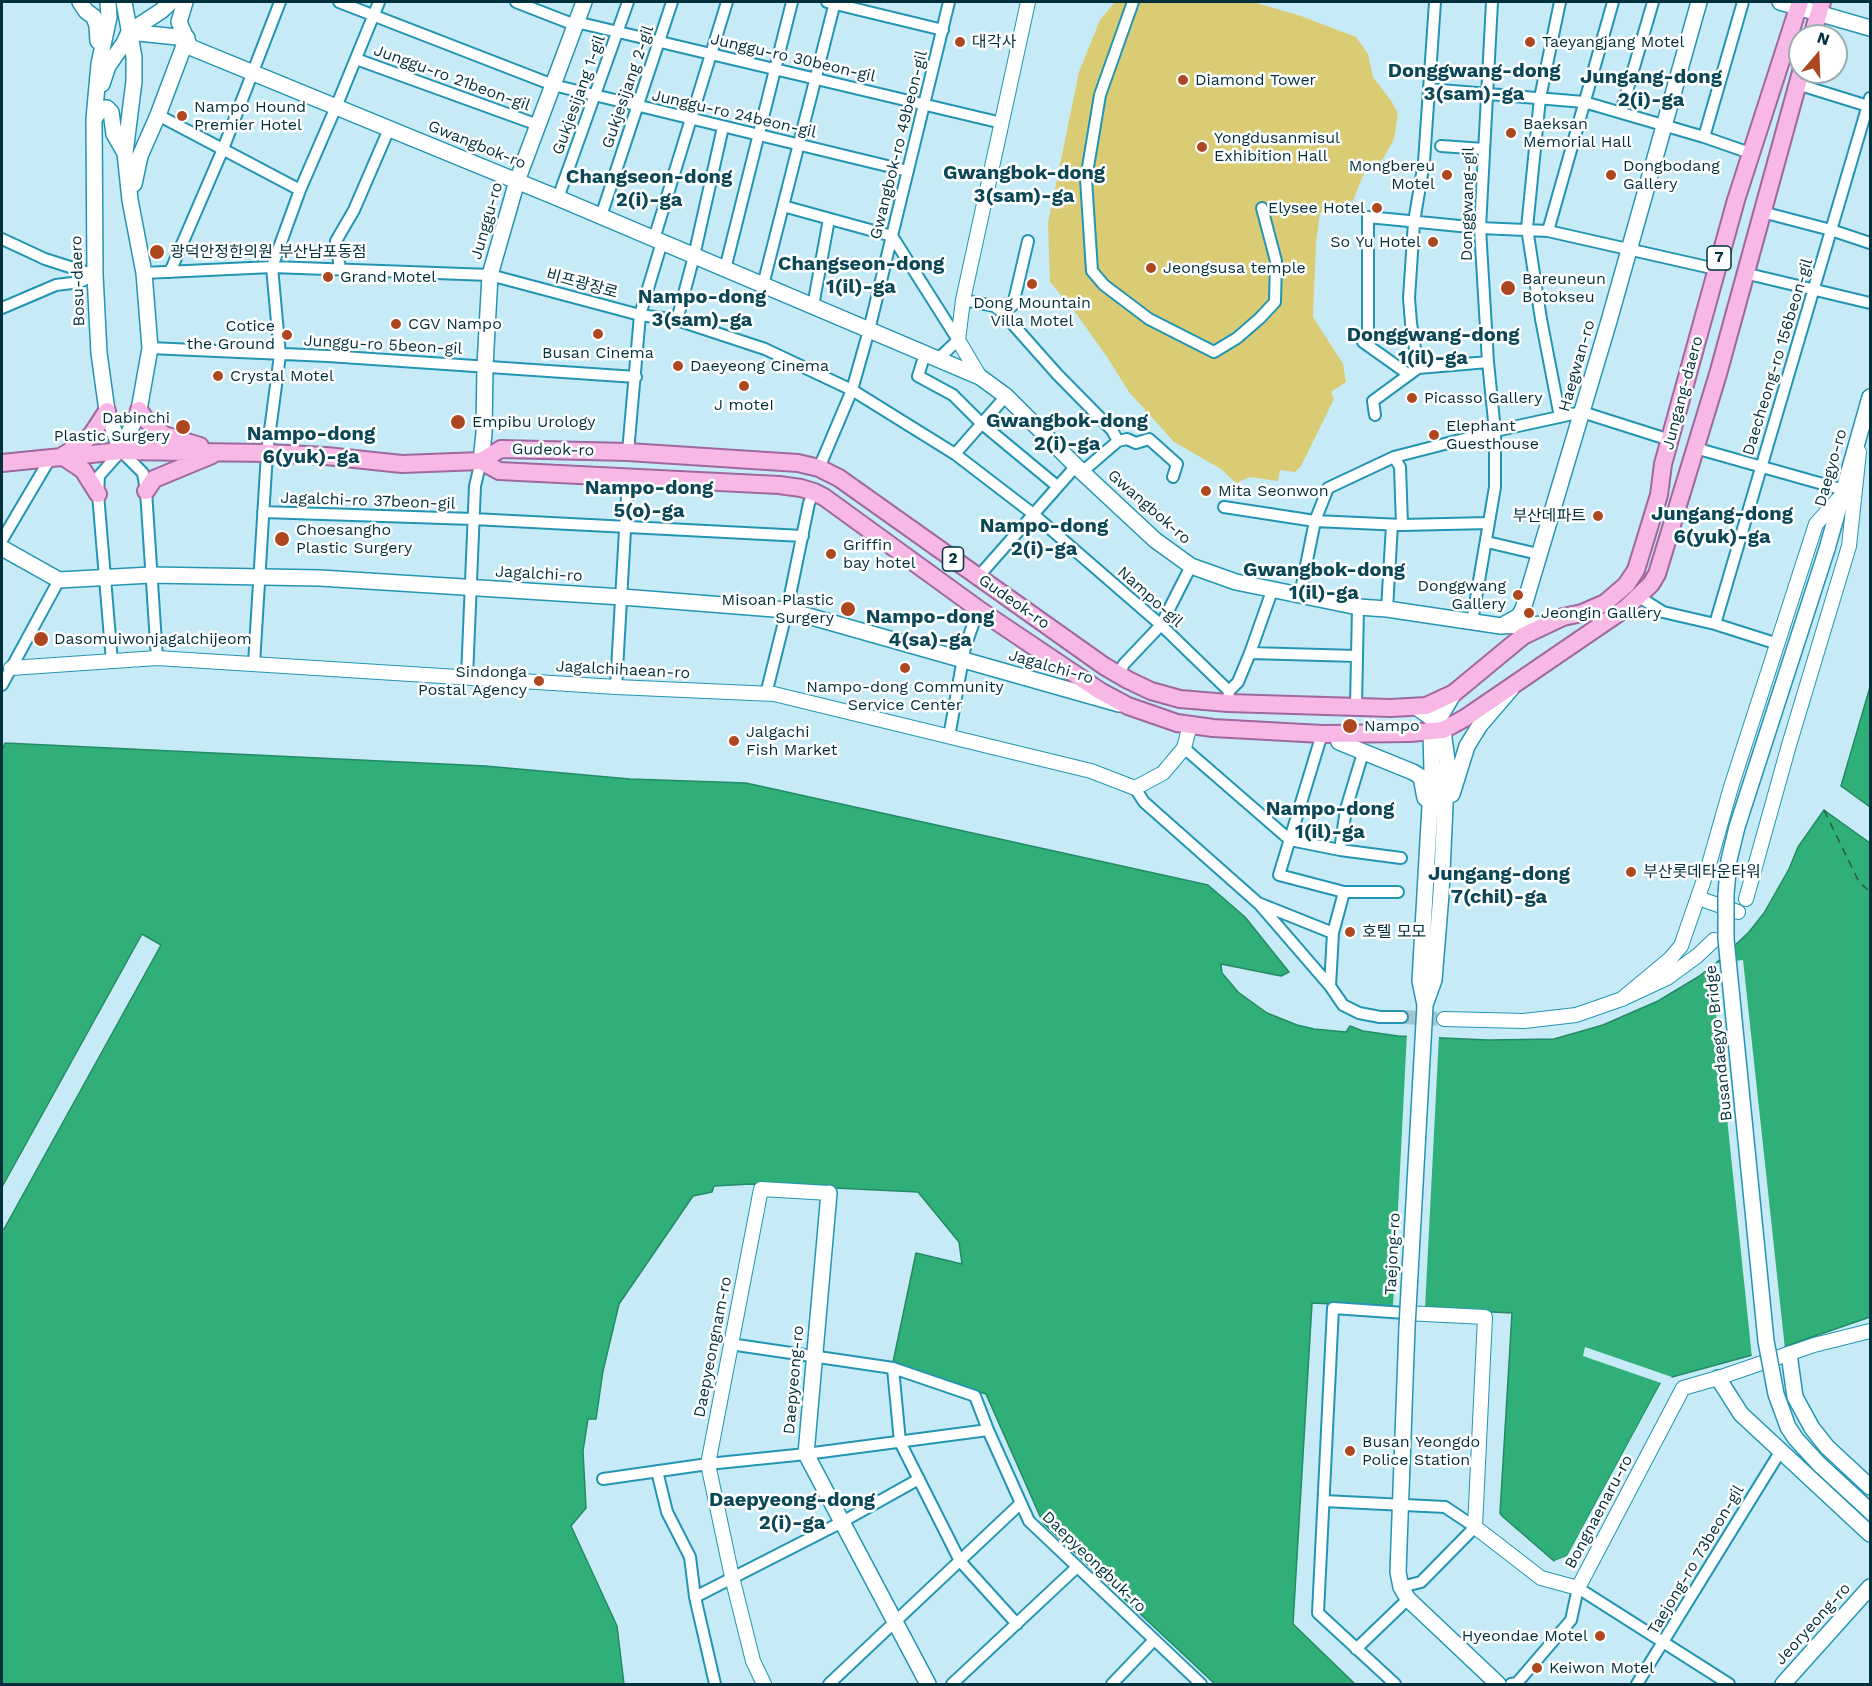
<!DOCTYPE html>
<html>
<head>
<meta charset="utf-8">
<style>
	body { margin:0 }
	#map { position:relative; width:1872px; height:1686px; overflow:hidden; background:#c6ebf7; font-family:"Work Sans",sans-serif }
	canvas { display:block }
	.frame { position:absolute; inset:0; border:3px solid #00303c; pointer-events:none }
	.north { position:absolute; left:1788px; top:24px; width:60px; height:60px; box-sizing:border-box; background:#fff; border:2px solid #99acb1; border-radius:50%; rotate:19deg; font-size:16px; font-weight:700; line-height:24px; text-align:center; color:#00303c }
	.north::after { content:''; display:block; margin:auto; width:21px; height:27px; background:#ad4720; clip-path:polygon(50% 0,100% 100%,50% 72%,0 100%) }
</style>
</head>
<body>
<div id="map">
<canvas width="1872" height="1686"></canvas>
<div class="frame"></div>
<div class="north">N</div>
</div>
<script>
const ctx = document.querySelector('canvas').getContext('2d');
ctx.lineJoin = 'round';
function fillPath(path, color) { ctx.fillStyle = color; ctx.fill(path, 'evenodd'); }
const toPath = rows => new Path2D(rows.map(r => 'M' + r).join(''));
function strokePath(path, color, width, dash) { ctx.strokeStyle = color; ctx.lineWidth = width; ctx.lineCap = dash ? 'butt' : 'round'; ctx.setLineDash(dash || []); ctx.stroke(path); }
function drawText(font, color, halo, rows, align = 'center') {
  ctx.font = font + ' "Work Sans","Noto Sans KR",sans-serif'; ctx.lineWidth = 5; ctx.setLineDash([]); ctx.textBaseline = 'middle'; ctx.strokeStyle = halo; ctx.fillStyle = color; for (const [text, x, y, turn = 0] of rows) {
    ctx.save(); ctx.translate(x, y); ctx.rotate((+turn || 0) * Math.PI / 180); ctx.textAlign = isNaN(turn) ? turn : align; if (halo) ctx.strokeText(text, 0, 0); ctx.fillText(text, 0, 0); ctx.restore();
  }
}
fillPath(toPath([
	[1115,2,1253,2,1301,16,1356,37,1368,54,1373,77,1392,102,1398,114,1394,139,1383,159,1366,168,1353,201,1332,205,1320,213,1316,243,1313,317,1343,364,1346,382,1331,392,1334,399,1301,466,1295,472,1280,470,1278,481,1250,477,1236,483,1221,469,1174,442,1129,392,1107,357,1075,312,1050,282,1048,223,1079,72,1100,20]
]), '#dacb75');
const water = toPath([
	[1870,687,1870,807,1841,786,1870,687],
	[5,743,485,766,630,779,746,783,1208,885,1245,917,1289,972,1281,976,1221,964,1222,973,1238,992,1267,1013,1297,1025,1314,1029,1346,1032,1350,1026,1363,1031,1398,1036,1488,1040,1554,1039,1603,1025,1658,1001,1698,977,1715,964,1749,932,1764,913,1789,869,1798,847,1824,810,1870,843,1870,1317,1789,1345,1672,1377,1661,1382,1567,1556,1554,1561,1502,1516,1500,1513,1512,1313,1312,1303,1293,1624,1355,1684,1215,1684,1043,1523,986,1394,893,1362,916,1253,962,1264,959,1242,918,1192,751,1184,714,1186,712,1192,693,1196,619,1304,603,1371,596,1419,588,1419,583,1451,586,1508,571,1526,617,1626,624,1684,2,1684,2,1229,4,1229,161,945,142,934,2,1187,2,750,5,743]
]);
fillPath(water, '#30b078');
strokePath(water, '#228a66', 1.5);
fillPath(toPath([
	[1743,960,1785,1349,1752,1358,1711,964],
	[1407,1033,1439,1035,1425,1308,1393,1306],
	[1585,1347,1672,1377,1670,1381,1663,1385,1569,1558,1557,1563,1554,1561,1567,1556,1661,1383,1583,1356]
]), '#c6ebf7');
strokePath(toPath([
	[1824,810,1859,882,1870,892]
]), '#2a5a42', 1.5, [8, 6]);
strokePath(toPath([
	[1402,1017,1444,1019]
]), '#9ec6d2', 14, [14, 7]);
const minor = toPath([
	[339,2,553,85,908,171],
	[516,2,575,25],
	[827,2,943,30],
	[1133,2,1100,95,1086,179,1092,271,1104,285,1149,319,1214,352,1237,338,1260,318,1275,302,1276,261,1262,208],
	[1560,2,1540,98,1527,228,1541,319,1560,417],
	[576,22,1002,123],
	[356,59,538,125],
	[1797,84,1868,106],
	[1429,89,1584,102,1704,137,1750,153],
	[1621,112,1653,2],
	[158,115,300,190],
	[1704,137,1743,2],
	[1441,146,1484,149],
	[558,198,628,2],
	[783,206,892,236,958,340,938,359],
	[1762,212,1831,230,1870,243],
	[601,216,672,2],
	[1548,231,1613,2],
	[2,239,45,259,95,275],
	[654,239,727,2],
	[662,242,640,315,677,320,765,349,852,390,955,454,1032,513,1161,625,1229,691,1228,703],
	[340,269,336,241,354,210,389,129],
	[725,269,792,2],
	[170,272,223,149,280,2],
	[144,273,272,267,490,275,640,315,628,452],
	[1744,273,1870,303],
	[763,285,835,2],
	[963,300,994,306,1002,312,1013,305,1028,241],
	[813,306,829,219],
	[2,308,56,285,80,282,95,275],
	[1002,312,1057,374,1112,430,1118,441,1082,472],
	[677,320,694,256,723,127],
	[1368,334,1368,217,1480,228,1548,231,1716,269],
	[1363,342,1408,374],
	[150,348,328,356,636,377],
	[925,354,918,376,953,395,981,423,1057,486],
	[1418,368,1488,362],
	[1375,415,1373,401,1418,368,1411,323,1409,298,1414,222,1424,162,1435,2],
	[1118,441,1127,439,1136,443,1149,439,1177,464,1173,477],
	[1695,448,1844,490],
	[955,454,1006,396],
	[1394,457,1400,467,1402,525],
	[819,468,852,390,869,330,949,2],
	[1224,507,1315,521,1402,525,1489,523],
	[263,512,473,519,803,536],
	[2,540,51,457],
	[1487,542,1538,554],
	[978,577,1076,466],
	[1300,595,1315,521,1328,488,1394,457,1495,431,1582,412,1670,440],
	[1639,597,1663,612,1715,624,1778,644],
	[1387,609,1392,525],
	[1472,622,1495,487,1495,431,1488,362,1480,228,1492,2],
	[1715,624,1870,98],
	[1250,653,1357,656],
	[112,662,98,494,99,476,121,451,143,473,146,491,157,658],
	[254,664,267,453,280,355,272,267,300,190,336,107,379,2],
	[1118,675,1124,664,1161,625,1191,566],
	[467,677,475,486,481,461],
	[2,685,59,580],
	[616,687,628,478],
	[1229,691,1238,682,1250,653,1272,591],
	[766,694,787,610,809,503,814,492],
	[1356,706,1358,607],
	[1322,734,1279,875,1344,892,1398,892],
	[949,737,965,647,975,619,981,611],
	[1184,748,1290,840,1340,850,1401,858],
	[1135,788,1144,802,1258,903,1333,933],
	[1340,850,1346,809,1363,753],
	[1344,892,1333,933,1330,986,1343,1005,1359,1013,1380,1017,1402,1017],
	[1260,905,1330,986],
	[730,1344,893,1368,975,1396,988,1430,1029,1521,1201,1684],
	[893,1368,900,1442,960,1561,1017,1624],
	[657,1471,667,1512,690,1557,695,1597,715,1684],
	[603,1479,708,1464,806,1454,988,1430],
	[1324,1501,1445,1507,1475,1527,1421,1582,1401,1587],
	[695,1597,842,1522,919,1479],
	[1356,1649,1408,1599],
	[829,1684,1020,1504],
	[952,1684,1076,1568],
	[1112,1684,1154,1640],
	[1395,1684,1318,1613,1333,1308,1405,1313],
	[1511,1684,1517,1683,1571,1620,1578,1588,1729,1684],
	[1637,1684,1780,1452]
]);
const tertiary = toPath([
	[980,377,958,340,963,300,1028,2],
	[11,668,157,658,616,687,774,694,1091,771,1135,788,1163,773,1184,748,1190,725],
	[1698,898,1738,912],
	[1746,899,1789,745,1849,546,1859,452],
	[1622,999,1670,959,1681,946,1708,868,1731,787,1816,524,1842,495],
	[1444,1019,1524,1021,1576,1015,1622,999,1667,978,1697,956,1714,940],
	[1405,1313,1485,1317,1475,1527,1541,1578,1578,1588,1683,1388,1718,1378,1814,1345,1870,1331],
	[764,1684,753,1661,732,1577,708,1464,761,1189,829,1193]
]);
const secondary = toPath([
	[82,2,80,2,86,11,94,17,97,26,98,41],
	[108,2,109,17,99,64,94,119,95,275,99,353,107,411,121,451],
	[185,2,179,22,190,47,558,198,980,377,1006,396,1082,472,1155,540,1191,566,1236,582,1358,607,1387,609,1501,626,1546,624],
	[1780,2,1870,28],
	[129,32,187,38],
	[102,84,108,66,124,43,129,32,161,11,171,2],
	[94,119,101,109,107,108,111,112,114,134,125,153],
	[134,184,140,156,158,115,187,38],
	[121,451,139,410,150,348,144,273,130,200,125,153,134,81,134,57,124,2],
	[481,461,484,433,485,366,490,275,517,181,584,2],
	[2,548,59,580,151,575,320,578,622,597,787,610,1119,704],
	[1827,549,1870,397],
	[1505,624,1519,616,1523,609,1609,321,1699,2],
	[1416,707,1436,721,1443,730,1447,761,1441,894,1434,980,1425,1005],
	[1339,742,1413,772,1421,777,1425,798],
	[1452,794,1467,746,1480,725,1511,689],
	[1425,1005,1420,981,1432,771,1431,732,1454,693],
	[829,1193,806,1454,928,1684],
	[1407,1327,1398,1572,1401,1587,1408,1599,1498,1684],
	[1789,1354,1795,1397,1812,1428,1827,1447,1870,1487],
	[1718,1378,1741,1414,1870,1534],
	[1783,1684,1870,1587]
]);
const primary = toPath([
	[1812,36,1822,2],
	[139,410,146,420,164,435,200,446],
	[481,461,499,471,779,485,801,488,814,492,824,497,981,611,1100,691,1128,706,1177,723,1213,728,1322,734,1410,733,1443,730,1465,718,1626,608,1651,584,1657,574,1718,374,1801,72],
	[2,463,121,451,267,453,326,456,402,464,454,462,481,461,501,449,628,452,798,463,819,468,839,478,1104,666,1128,680,1151,691,1180,699,1228,703,1391,708,1426,706,1454,693,1523,636,1563,617,1582,613,1605,603,1626,585,1636,570,1659,495,1663,464,1736,200,1800,2],
	[146,491,154,479,212,455],
	[98,494,83,470,62,456,79,446,92,434,107,411]
]);
strokePath(minor, '#2395b2', 14);
strokePath(tertiary, '#2395b2', 16);
strokePath(secondary, '#2395b2', 18);
strokePath(primary, '#9e699e', 20);
strokePath(minor, '#fff', 10);
strokePath(tertiary, '#fff', 14);
strokePath(secondary, '#fff', 15);
strokePath(primary, '#f8b8e5', 16);
const secondaryBridge = toPath([
	[1827,549,1737,827,1729,860,1726,894,1726,939,1766,1341,1776,1394,1788,1427,1796,1439,1819,1464,1870,1511],
	[1407,1327,1425,1005]
]);
strokePath(secondaryBridge, '#2395b2', 18, []);
strokePath(secondaryBridge, '#fff', 15);
for (const [x, y, r, color] of [
	[960,42,6,"#ad4720"],
	[1530,42,6,"#ad4720"],
	[1183,80,6,"#ad4720"],
	[182,116,6,"#ad4720"],
	[1511,133,6,"#ad4720"],
	[1202,147,6,"#ad4720"],
	[1447,175,6,"#ad4720"],
	[1611,175,6,"#ad4720"],
	[1377,208,6,"#ad4720"],
	[1433,242,6,"#ad4720"],
	[157,252,8,"#ad4720"],
	[1151,268,6,"#ad4720"],
	[328,277,6,"#ad4720"],
	[1032,284,6,"#ad4720"],
	[1508,288,8,"#ad4720"],
	[396,324,6,"#ad4720"],
	[598,334,6,"#ad4720"],
	[287,335,6,"#ad4720"],
	[678,366,6,"#ad4720"],
	[218,376,6,"#ad4720"],
	[744,386,6,"#ad4720"],
	[1412,398,6,"#ad4720"],
	[458,422,8,"#ad4720"],
	[183,427,8,"#ad4720"],
	[1434,435,6,"#ad4720"],
	[1206,491,6,"#ad4720"],
	[1598,516,6,"#ad4720"],
	[282,539,8,"#ad4720"],
	[831,554,6,"#ad4720"],
	[1518,595,6,"#ad4720"],
	[848,609,8,"#ad4720"],
	[1529,613,6,"#ad4720"],
	[41,639,8,"#ad4720"],
	[905,668,6,"#ad4720"],
	[539,681,6,"#ad4720"],
	[1350,726,8,"#ad4720"],
	[734,741,6,"#ad4720"],
	[1631,872,6,"#ad4720"],
	[1350,932,6,"#ad4720"],
	[1350,1451,6,"#ad4720"],
	[1600,1636,6,"#ad4720"],
	[1537,1668,6,"#ad4720"]
]) { const dot = new Path2D(); dot.arc(x, y, r, 0, 2 * Math.PI); ctx.fillStyle = color; ctx.fill(dot); strokePath(dot, '#fff', 2); }
for (const [x, y, w] of [
	[1719,258,24],
	[953,559,21]
]) { const box = new Path2D(); box.roundRect(x - w / 2, y - 12, w, 24, 4.5); ctx.fillStyle = '#fff'; ctx.fill(box); strokePath(box, '#00303c', 1.5); }
drawText('bold 15px', '#00303c', null, [
	["7",1719,258],
	["2",953,559]
]);
drawText('16px', '#00303c', '#fff', [
	["대각사",972,42],
	["Taeyangjang Motel",1542,42],
	["Diamond Tower",1195,80],
	["Nampo Hound",194,107],
	["Premier Hotel",194,125],
	["Baeksan",1523,124],
	["Memorial Hall",1523,142],
	["Yongdusanmisul",1214,138],
	["Exhibition Hall",1214,156],
	["Mongbereu",1435,166,"right"],
	["Motel",1435,184,"right"],
	["Dongbodang",1623,166],
	["Gallery",1623,184],
	["Elysee Hotel",1365,208,"right"],
	["So Yu Hotel",1421,242,"right"],
	["광덕안정한의원 부산남포동점",170,252],
	["Jeongsusa temple",1163,268],
	["Grand Motel",340,277],
	["Bareuneun",1522,279],
	["Botokseu",1522,297],
	["Dong Mountain",1032,303,"center"],
	["Villa Motel",1032,321,"center"],
	["CGV Nampo",408,324],
	["Cotice",275,326,"right"],
	["the Ground",275,344,"right"],
	["Busan Cinema",598,353,"center"],
	["Daeyeong Cinema",690,366],
	["Crystal Motel",230,376],
	["Picasso Gallery",1424,398],
	["J moteI",744,405,"center"],
	["Dabinchi",170,418,"right"],
	["Plastic Surgery",170,436,"right"],
	["Empibu Urology",472,422],
	["Elephant",1446,426],
	["Guesthouse",1446,444],
	["Mita Seonwon",1218,491],
	["부산데파트",1586,516,"right"],
	["Choesangho",296,530],
	["Plastic Surgery",296,548],
	["Griffin",843,545],
	["bay hotel",843,563],
	["Donggwang",1506,586,"right"],
	["Gallery",1506,604,"right"],
	["Misoan Plastic",834,600,"right"],
	["Surgery",834,618,"right"],
	["Jeongin Gallery",1541,613],
	["Dasomuiwonjagalchijeom",54,639],
	["Sindonga",527,672,"right"],
	["Postal Agency",527,690,"right"],
	["Nampo-dong Community",905,687,"center"],
	["Service Center",905,705,"center"],
	["Nampo",1364,726],
	["Jalgachi",746,732],
	["Fish Market",746,750],
	["부산롯데타운타워",1643,872],
	["호텔 모모",1362,932],
	["Busan Yeongdo",1362,1442],
	["Police Station",1362,1460],
	["Hyeondae Motel",1588,1636,"right"],
	["Keiwon Motel",1549,1668]
], 'left');
drawText('16px', '#00303c', '#fff', [
	["Junggu-ro 30beon-gil",793,58,13],
	["Junggu-ro 21beon-gil",452,78,20],
	["Gukjesijang 2-gil",628,87,-71],
	["Gukjesijang 1-gil",579,95,-70],
	["Junggu-ro 24beon-gil",734,114,13],
	["Gwangbok-ro",477,145,22],
	["Gwangbok-ro 49beon-gil",899,145,-76],
	["Donggwang-gil",1468,204,-89],
	["Junggu-ro",487,221,-74],
	["Bosu-daero",78,281,-92],
	["비프광장로",582,284,15],
	["Junggu-ro 5beon-gil",383,345,3],
	["Daecheong-ro 156beon-gil",1778,357,-73],
	["Haegwan-ro",1577,366,-74],
	["Jungang-daero",1683,393,-75],
	["Gudeok-ro",553,450,1],
	["Daegyo-ro",1831,468,-74],
	["Jagalchi-ro 37beon-gil",368,501,2],
	["Gwangbok-ro",1149,507,41],
	["Jagalchi-ro",539,574,3],
	["Nampo-gil",1150,597,42],
	["Gudeok-ro",1014,602,35],
	["Jagalchi-ro",1051,667,16],
	["Jagalchihaean-ro",623,670,3],
	["Busandaegyo Bridge",1719,1043,-96],
	["Taejong-ro",1393,1254,-87],
	["Daepyeongnam-ro",713,1347,-79],
	["Daepyeong-ro",794,1380,-85],
	["Bongnaenaru-ro",1599,1512,-62],
	["Taejong-ro 73beon-gil",1696,1560,-59],
	["Daepyeongbuk-ro",1094,1562,44],
	["Jeoryeong-ro",1813,1624,-48]
]);
drawText('bold 20px', '#0b4756', '#fff', [
	["Donggwang-dong",1474,71],
	["3(sam)-ga",1474,94],
	["Jungang-dong",1651,77],
	["2(i)-ga",1651,100],
	["Gwangbok-dong",1024,173],
	["3(sam)-ga",1024,196],
	["Changseon-dong",649,177],
	["2(i)-ga",649,200],
	["Changseon-dong",861,264],
	["1(il)-ga",861,287],
	["Nampo-dong",702,297],
	["3(sam)-ga",702,320],
	["Donggwang-dong",1433,335],
	["1(il)-ga",1433,358],
	["Gwangbok-dong",1067,421],
	["2(i)-ga",1067,444],
	["Nampo-dong",311,434],
	["6(yuk)-ga",311,457],
	["Nampo-dong",649,488],
	["5(o)-ga",649,511],
	["Jungang-dong",1722,514],
	["6(yuk)-ga",1722,537],
	["Nampo-dong",1044,526],
	["2(i)-ga",1044,549],
	["Gwangbok-dong",1324,570],
	["1(il)-ga",1324,593],
	["Nampo-dong",930,617],
	["4(sa)-ga",930,640],
	["Nampo-dong",1330,809],
	["1(il)-ga",1330,832],
	["Jungang-dong",1499,874],
	["7(chil)-ga",1499,897],
	["Daepyeong-dong",792,1500],
	["2(i)-ga",792,1523]
]);
</script>
</body>
</html>
